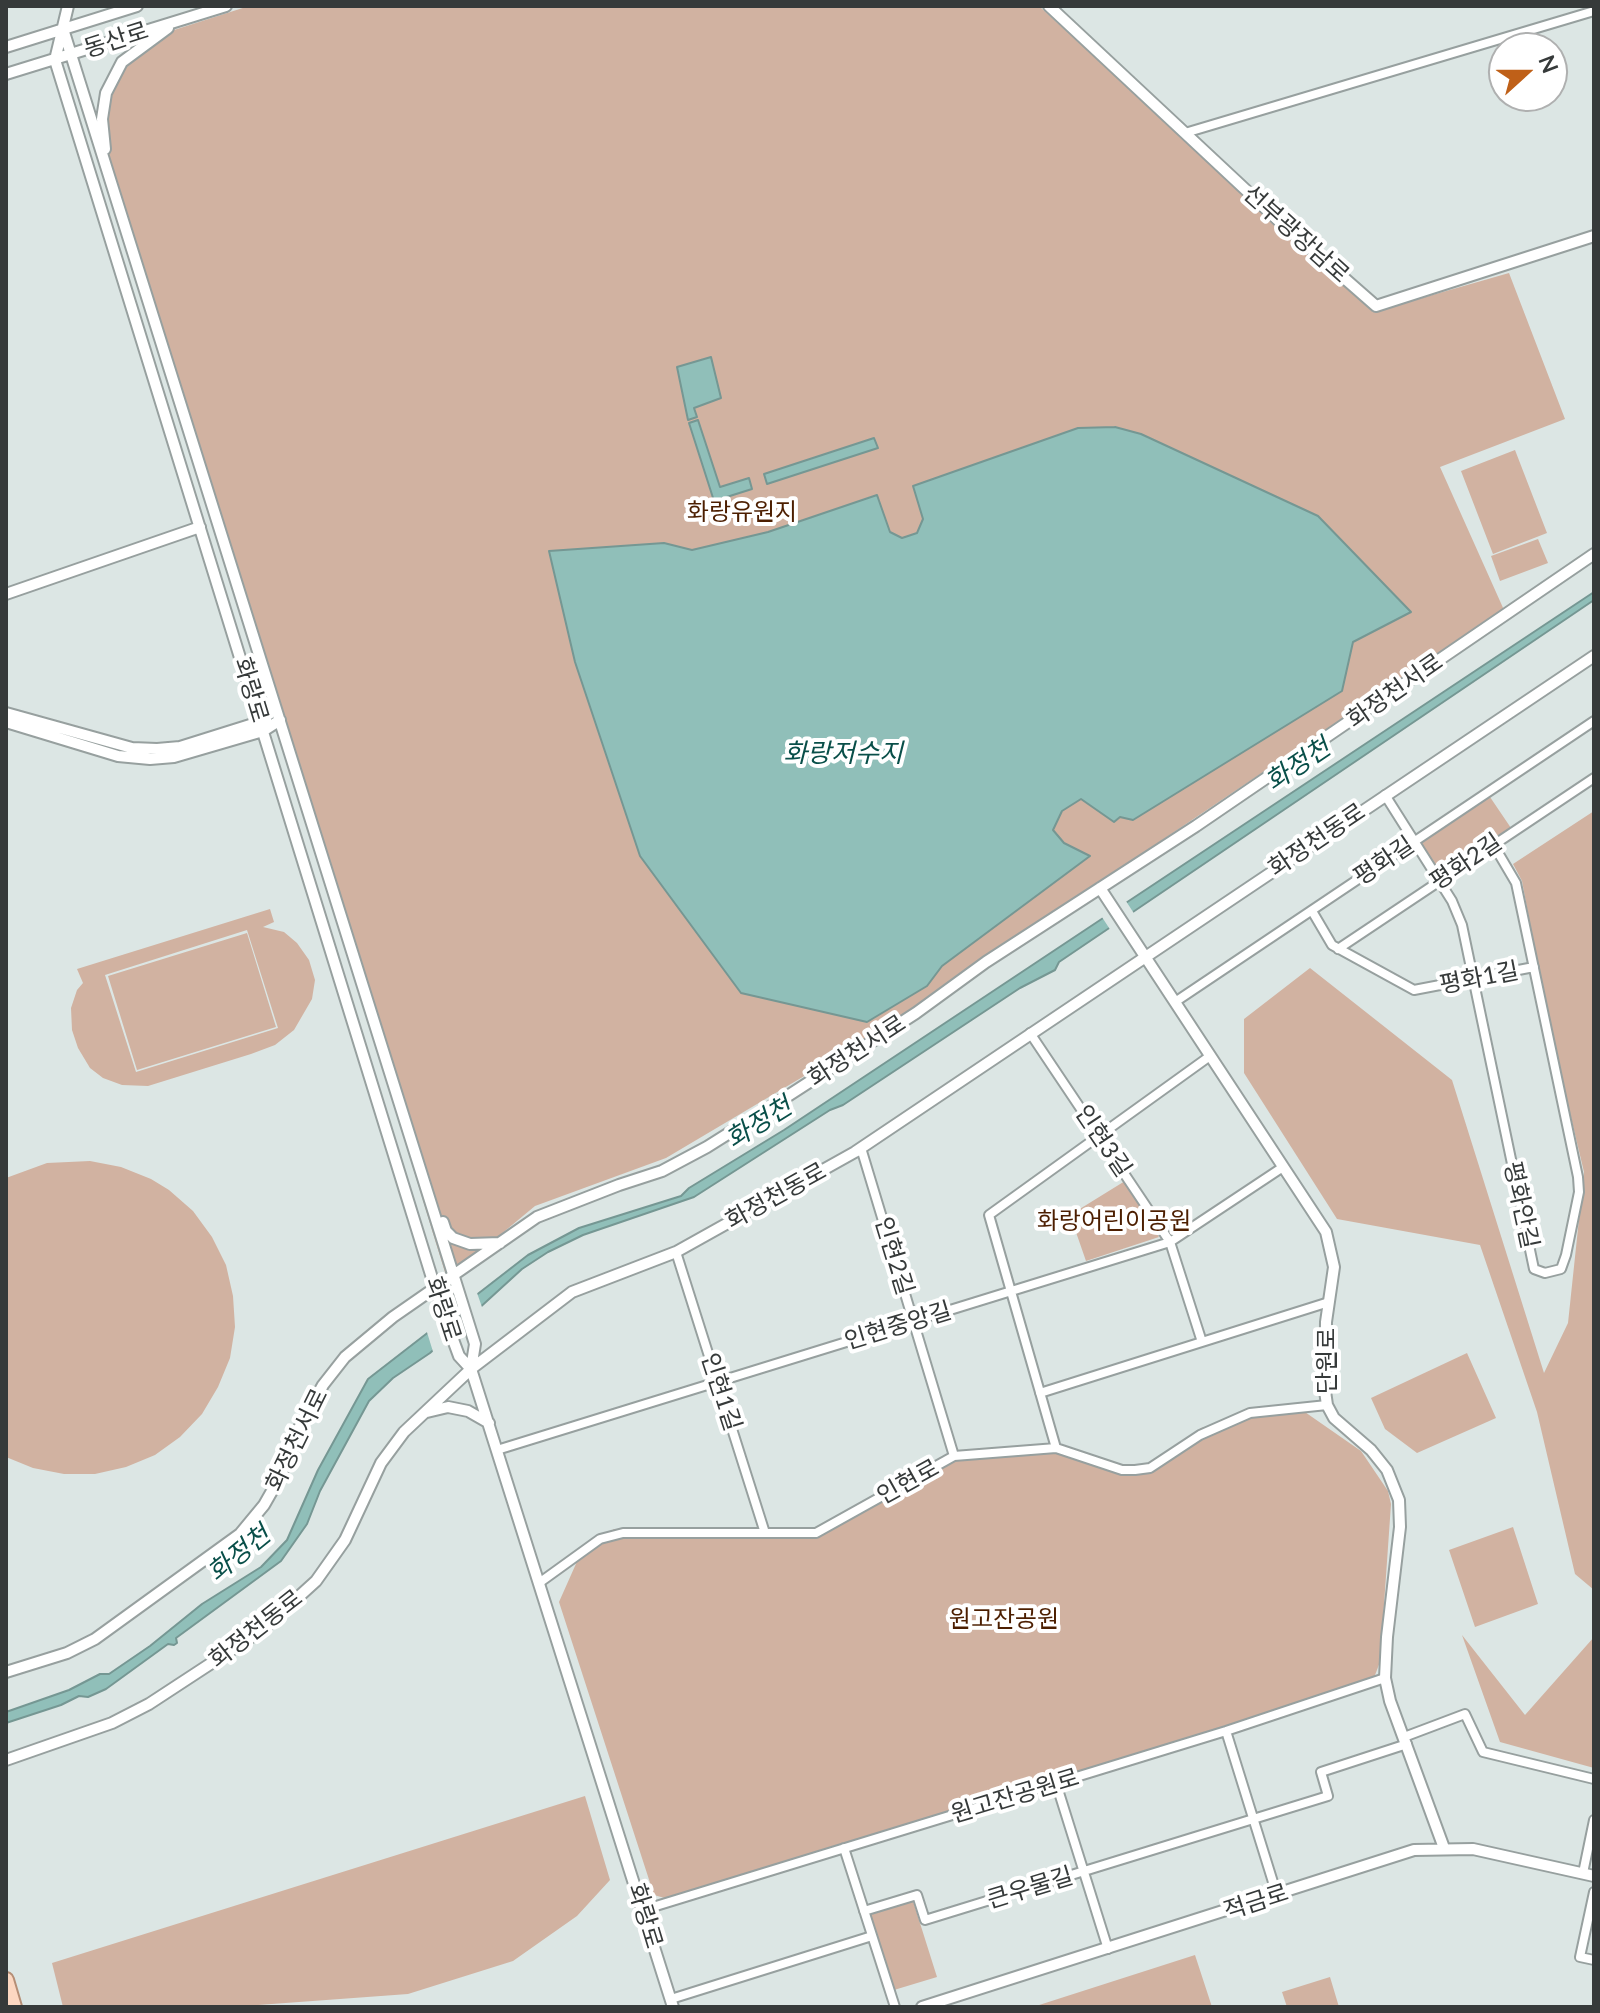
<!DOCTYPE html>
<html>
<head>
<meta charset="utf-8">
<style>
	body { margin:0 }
	#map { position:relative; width:1600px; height:2013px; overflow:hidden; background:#dce6e4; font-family:Lato,sans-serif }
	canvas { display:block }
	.frame { position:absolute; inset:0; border:8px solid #363a3a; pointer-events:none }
	.north { position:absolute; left:1488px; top:32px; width:80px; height:80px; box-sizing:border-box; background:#fff; border:2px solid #afb0b0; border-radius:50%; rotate:69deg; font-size:22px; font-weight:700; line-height:32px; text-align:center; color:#363a3a }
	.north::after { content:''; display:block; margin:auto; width:28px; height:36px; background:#bf6018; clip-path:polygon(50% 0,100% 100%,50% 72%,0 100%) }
</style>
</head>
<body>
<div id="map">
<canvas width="1600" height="2013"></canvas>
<div class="frame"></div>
<div class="north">N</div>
</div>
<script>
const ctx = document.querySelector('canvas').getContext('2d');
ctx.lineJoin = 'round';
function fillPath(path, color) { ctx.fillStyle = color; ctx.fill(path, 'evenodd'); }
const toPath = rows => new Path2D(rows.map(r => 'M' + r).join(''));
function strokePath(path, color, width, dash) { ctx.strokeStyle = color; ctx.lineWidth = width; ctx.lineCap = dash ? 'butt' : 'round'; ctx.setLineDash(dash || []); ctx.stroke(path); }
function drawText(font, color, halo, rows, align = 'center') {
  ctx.font = font + ' Lato,"Noto Sans KR",sans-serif'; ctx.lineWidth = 8; ctx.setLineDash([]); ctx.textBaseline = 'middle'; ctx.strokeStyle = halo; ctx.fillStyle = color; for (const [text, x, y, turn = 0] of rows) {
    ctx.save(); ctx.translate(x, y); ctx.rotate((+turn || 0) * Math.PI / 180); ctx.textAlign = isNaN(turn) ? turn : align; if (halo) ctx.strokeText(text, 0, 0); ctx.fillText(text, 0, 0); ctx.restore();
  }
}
fillPath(toPath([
	[249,6,1039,6,1373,312,1509,273,1565,419,1440,467,1504,610,865,1040,666,1158,535,1206,447,1279,109,175,107,121,109,103,114,84,123,69,152,43,174,30],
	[1515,450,1547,533,1493,554,1461,471],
	[1538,539,1548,563,1500,581,1491,556],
	[1490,797,1511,828,1442,874,1421,843],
	[1594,811,1594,1590,1575,1574,1537,1412,1480,1245,1337,1219,1244,1073,1244,1019,1310,968,1452,1080,1544,1373,1568,1323,1584,1172,1548,1021,1522,881,1513,864],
	[270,909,274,922,263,927,284,932,297,943,309,960,315,980,312,999,294,1030,275,1045,251,1054,148,1086,122,1085,103,1078,90,1068,78,1048,72,1030,71,1008,77,990,83,983,77,969],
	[247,930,278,1028,136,1072,105,975],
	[247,933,276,1027,137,1070,108,976],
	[90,1161,121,1167,151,1179,169,1190,193,1211,212,1237,226,1265,233,1296,235,1327,230,1358,218,1387,202,1414,180,1437,155,1455,126,1467,95,1474,64,1474,33,1468,6,1457,6,1178,47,1163],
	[1125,1181,1159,1237,1086,1261,1070,1215],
	[1467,1353,1496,1418,1417,1453,1385,1429,1371,1398],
	[1302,1410,1361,1451,1388,1491,1391,1504,1380,1662,1372,1683,668,1899,654,1895,559,1602,579,1557,614,1529,813,1530,944,1459,1054,1445,1119,1468,1150,1466,1201,1428,1233,1419],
	[1513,1527,1538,1604,1475,1627,1449,1550],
	[1462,1635,1525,1715,1594,1637,1594,1768,1500,1742],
	[585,1796,610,1880,577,1916,513,1961,408,1994,231,2007,63,2007,52,1963],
	[913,1901,937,1977,894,1990,870,1915],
	[1195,1955,1212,2007,1037,2007,1036,2006],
	[1330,1977,1339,2007,1287,2007,1282,1992]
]), '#d1b2a1');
const water = toPath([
	[711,357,721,398,694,408,697,417,688,420,677,367,711,357],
	[698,420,720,487,749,478,752,489,714,501,689,423,698,420],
	[1115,427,1141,434,1318,516,1411,612,1353,642,1342,691,1133,820,1120,817,1114,822,1081,799,1062,811,1053,830,1064,843,1090,856,942,966,927,986,867,1022,741,993,640,856,575,662,549,551,664,543,692,550,768,532,877,495,890,532,902,538,917,533,923,519,913,486,1078,428,1115,427],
	[874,438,878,448,767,484,764,474,874,438],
	[1594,592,1594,600,1059,962,1055,970,1020,988,843,1105,830,1110,694,1197,583,1235,548,1252,522,1269,430,1353,393,1378,369,1401,320,1491,307,1524,281,1561,176,1638,177,1643,174,1645,168,1644,106,1689,88,1697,79,1696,61,1705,6,1723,6,1712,69,1690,100,1674,109,1674,150,1646,202,1604,261,1567,287,1540,318,1470,368,1379,528,1255,579,1228,681,1196,689,1188,784,1130,1594,592]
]);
fillPath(water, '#90bfb9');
strokePath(water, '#759793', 2);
fillPath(toPath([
	[1124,898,1135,915,1111,931,1100,914],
	[476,1290,483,1310,434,1355,426,1329]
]), '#dce6e4');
const minor = toPath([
	[1185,133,1594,11],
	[1385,795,1452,901,1462,925,1534,1269,1545,1273,1561,1269,1566,1255,1579,1192,1578,1177,1516,883,1493,844],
	[1312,911,1332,945,1414,990,1534,967],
	[1338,949,1594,778],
	[1175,1002,1594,721],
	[1030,1033,1170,1242,1202,1342],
	[861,1148,954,1456],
	[676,1252,765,1533],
	[1040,1393,1329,1302],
	[1056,1448,989,1215,1210,1056],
	[497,1450,1170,1242,1283,1167],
	[539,1583,600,1539,623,1533,816,1533,954,1456,1056,1448,1122,1470,1135,1470,1150,1468,1200,1435,1250,1413,1327,1405],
	[1226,1731,1277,1895],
	[1404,1737,1465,1714,1483,1752,1594,1779],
	[1056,1783,1108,1949],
	[844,1848,895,2007],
	[1583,1873,1594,1820],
	[1594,1892,1580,1957,1594,1960],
	[643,1910,1226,1731,1385,1678],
	[864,1911,917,1895,925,1920,1328,1796,1321,1772,1407,1744],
	[671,1999,872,1936]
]);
const tertiary = toPath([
	[68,6,55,60,441,1307,459,1356,471,1369],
	[1049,6,1278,220,1376,306,1594,236],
	[63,29,454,1277,475,1344,471,1369,673,2007],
	[6,47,137,6],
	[6,74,226,6],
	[105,149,102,119,106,93,122,62,168,28],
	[6,594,200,527],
	[6,713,132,748,157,749,180,747,266,720],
	[6,722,118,756,150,759,174,757,263,731,280,720],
	[1100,888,1326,1232,1334,1267,1326,1322,1325,1391,1327,1405,1334,1418,1371,1450,1387,1470,1399,1500,1400,1527,1387,1637,1385,1678,1390,1701,1444,1848],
	[443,1222,446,1231,453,1238,470,1244,500,1243],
	[427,1412,448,1407,468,1411,489,1423],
	[6,1672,67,1653,95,1639,240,1534,264,1505,280,1477,298,1430,323,1385,345,1357,393,1317,537,1217,619,1185,662,1171,707,1147,780,1101,916,1013,986,962,1196,826,1594,554],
	[6,1760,112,1723,149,1704,262,1630,316,1581,345,1540,381,1463,404,1432,471,1369,572,1292,676,1252,855,1152,1594,656],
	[922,2007,1414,1850,1473,1849,1594,1876]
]);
const primary = toPath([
	[6,1980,14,2007]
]);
strokePath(minor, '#97a09f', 12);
strokePath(tertiary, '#97a09f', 14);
strokePath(primary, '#b58e76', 18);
strokePath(minor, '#fff', 8);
strokePath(tertiary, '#fff', 10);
strokePath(primary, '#fcd7c1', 14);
drawText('24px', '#363a3a', '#fff', [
	["동산로",116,40,-18],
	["선부광장남로",1296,234,42],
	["화랑로",251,690,73],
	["화정천서로",1395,691,-35],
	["화정천동로",1317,840,-34],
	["평화길",1384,861,-34],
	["평화2길",1466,862,-34],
	["평화1길",1479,978,-11],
	["화정천서로",857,1051,-33],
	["인현3길",1103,1141,56],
	["화정천동로",776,1196,-29],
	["평화안길",1521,1205,78],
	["인현2길",894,1256,73],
	["화랑로",443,1309,72],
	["인현중앙길",898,1326,-17],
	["단원로",1327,1361,-90],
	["인현1길",721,1392,72],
	["화정천서로",297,1440,-64],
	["인현로",908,1482,-29],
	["화정천동로",256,1629,-38],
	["원고잔공원로",1015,1796,-17],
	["큰우물길",1030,1888,-17],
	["적금로",1256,1902,-18],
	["화랑로",645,1916,73]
]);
drawText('24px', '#4c1e00', '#fff', [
	["화랑유원지",742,512],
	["화랑어린이공원",1114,1221],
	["원고잔공원",1004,1619]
]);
drawText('italic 26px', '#094f49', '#fff', [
	["화랑저수지",843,754],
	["화정천",1298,765,-34],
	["화정천",759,1123,-32],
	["화정천",239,1554,-39]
]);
</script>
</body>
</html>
